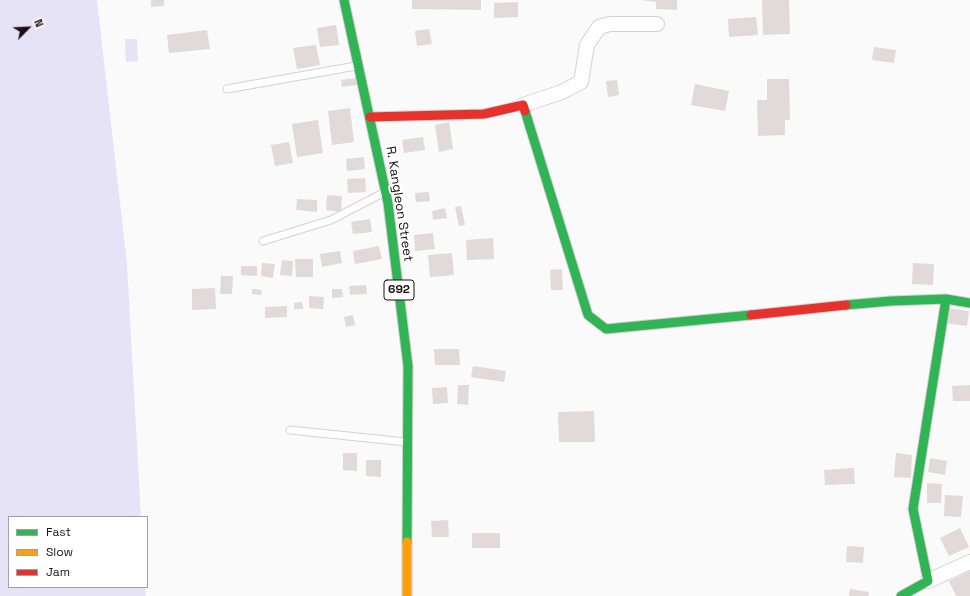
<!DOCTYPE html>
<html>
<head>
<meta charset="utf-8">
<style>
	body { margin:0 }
	#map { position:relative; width:970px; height:596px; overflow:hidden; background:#fafafa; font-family:"Space Grotesk",sans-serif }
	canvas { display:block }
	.legend { position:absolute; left:8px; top:516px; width:140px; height:72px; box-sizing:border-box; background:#fff; border:1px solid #a59fa1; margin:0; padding:5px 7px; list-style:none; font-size:12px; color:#1d0f14 }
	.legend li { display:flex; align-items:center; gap:8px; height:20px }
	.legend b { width:20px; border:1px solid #a59fa1 }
	.north { position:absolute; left:8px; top:8px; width:40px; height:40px; -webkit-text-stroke:3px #fff; paint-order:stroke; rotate:66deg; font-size:11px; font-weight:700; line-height:16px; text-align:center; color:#1d0f14 }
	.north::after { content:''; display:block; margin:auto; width:14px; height:18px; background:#1d0f14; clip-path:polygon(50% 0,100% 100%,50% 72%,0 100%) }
</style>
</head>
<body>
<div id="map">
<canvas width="970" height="596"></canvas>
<ul class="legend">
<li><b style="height:5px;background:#30b455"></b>Fast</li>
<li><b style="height:5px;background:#ff9f0a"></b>Slow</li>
<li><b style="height:5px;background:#e5322d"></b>Jam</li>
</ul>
<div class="north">N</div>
</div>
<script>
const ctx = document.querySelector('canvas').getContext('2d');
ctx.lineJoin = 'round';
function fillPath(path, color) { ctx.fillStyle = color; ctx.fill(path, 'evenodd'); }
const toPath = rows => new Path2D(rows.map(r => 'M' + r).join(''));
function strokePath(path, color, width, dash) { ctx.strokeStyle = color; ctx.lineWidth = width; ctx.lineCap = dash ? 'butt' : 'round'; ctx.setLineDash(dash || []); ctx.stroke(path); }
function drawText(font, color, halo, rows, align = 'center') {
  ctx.font = font + ' "Space Grotesk",sans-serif'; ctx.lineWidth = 4; ctx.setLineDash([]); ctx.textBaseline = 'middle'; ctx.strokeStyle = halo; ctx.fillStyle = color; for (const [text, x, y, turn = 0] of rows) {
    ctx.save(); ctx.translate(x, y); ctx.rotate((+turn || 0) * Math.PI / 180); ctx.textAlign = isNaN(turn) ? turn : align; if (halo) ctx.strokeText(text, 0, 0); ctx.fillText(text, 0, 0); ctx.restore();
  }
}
fillPath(toPath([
	[0,0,97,0,127,264,141,517,9,517,9,587,145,587,146,596,0,596],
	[137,39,138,61,126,62,125,39]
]), '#e6e3f6');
fillPath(toPath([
	[151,0,164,0,164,6,151,7],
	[412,0,481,0,481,10,412,9],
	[641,0,677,0,677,10,656,9,656,2],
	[762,0,789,0,790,34,763,35],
	[518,2,518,17,494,18,494,3],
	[756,17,758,35,729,37,728,19],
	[336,25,339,45,320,47,317,28],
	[429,29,432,44,417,46,415,31],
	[207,30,210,49,169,53,167,35],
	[316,45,320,65,297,69,293,48],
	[874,47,896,50,894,63,872,60],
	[356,78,357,85,342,87,341,80],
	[767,79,789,79,790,120,785,120,785,135,758,136,757,100,767,100],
	[617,80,619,95,608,97,606,81],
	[695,84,729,91,725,111,691,105],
	[350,108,354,142,332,145,328,111],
	[318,120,323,153,297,157,292,124],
	[449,122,453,149,439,152,435,125],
	[423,137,425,150,404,153,402,140],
	[289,142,293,163,275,166,271,145],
	[364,157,365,169,347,171,346,159],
	[365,178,366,192,348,193,347,179],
	[429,192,430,201,416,202,415,193],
	[327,195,342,196,341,212,326,210],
	[297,199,317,200,317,212,296,210],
	[461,206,465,225,459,226,455,207],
	[445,208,447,218,433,220,432,211],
	[370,219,372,232,353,234,351,222],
	[433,233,435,249,415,251,414,235],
	[493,238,494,259,467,260,466,240],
	[379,246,382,259,355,264,353,251],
	[340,251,342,263,322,267,320,254],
	[452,253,454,275,430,277,428,255],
	[295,259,313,259,313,277,296,277],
	[282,260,293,261,292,276,280,275],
	[262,263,275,264,273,278,261,276],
	[913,263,934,264,933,285,912,284],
	[241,266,257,266,257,276,241,275],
	[562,269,563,290,551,290,550,270],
	[221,276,233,276,232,294,220,294],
	[366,285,367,294,350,295,349,286],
	[215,288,216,309,192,310,192,289],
	[252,289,262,290,261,295,252,294],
	[332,289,342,289,343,297,332,298],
	[309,296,324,297,323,309,309,308],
	[302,302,303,309,294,309,294,303],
	[287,306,287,317,265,318,265,307],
	[947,308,969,311,967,326,945,323],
	[353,315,355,325,346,327,344,317],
	[434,349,459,349,460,365,435,365],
	[473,366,506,371,504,382,471,377],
	[458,385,469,385,468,405,457,404],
	[970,385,970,401,953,401,952,386],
	[447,387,448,403,433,404,432,388],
	[594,411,595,442,559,442,558,412],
	[343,453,357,453,357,471,343,470],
	[896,453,912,455,911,478,894,477],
	[930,458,947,461,945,475,928,472],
	[366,460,381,460,381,477,366,476],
	[854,468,855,484,825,485,824,470],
	[927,483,942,484,941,503,927,503],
	[945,495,963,496,961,517,944,516],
	[448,520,449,537,432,537,431,521],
	[960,528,969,547,949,556,940,538],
	[472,533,500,533,500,548,472,548],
	[847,546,864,547,863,563,846,562],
	[970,571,970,596,956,596,949,581],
	[850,589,869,592,868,596,849,596]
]), '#e1dad8');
const lane = toPath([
	[227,89,356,66],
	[263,241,331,220,383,193],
	[290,430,406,442]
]);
const street = toPath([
	[523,105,562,92,581,82,587,45,599,27,610,24,657,24],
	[928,581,970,562]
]);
const fast = toPath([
	[344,0,388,203,408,366,407,542],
	[525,111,588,315,606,329,751,315],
	[846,305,891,301,946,299,970,303],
	[901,596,928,581,913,509,946,299]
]);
const slow = toPath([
	[407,596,407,542]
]);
const jam = toPath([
	[370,117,484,114,523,105,525,111],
	[751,315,846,305]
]);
strokePath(lane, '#d7d0d2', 9);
strokePath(street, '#d7d0d2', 16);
strokePath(fast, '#d7d0d2', 11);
strokePath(slow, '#d7d0d2', 11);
strokePath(jam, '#d7d0d2', 11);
strokePath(lane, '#fefefe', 7);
strokePath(street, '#fefefe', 14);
strokePath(fast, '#30b455', 9);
strokePath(slow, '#ff9f0a', 9);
strokePath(jam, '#e5322d', 9);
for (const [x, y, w] of [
	[399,290,30]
]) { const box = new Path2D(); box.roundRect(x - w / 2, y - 10, w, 20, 3); ctx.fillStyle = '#fff'; ctx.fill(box); strokePath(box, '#1d0f14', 1); }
drawText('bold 12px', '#1d0f14', null, [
	["692",399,290]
]);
drawText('13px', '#1d0f14', '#fff', [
	["R. Kangleon Street",399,204,81]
]);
</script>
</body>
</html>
